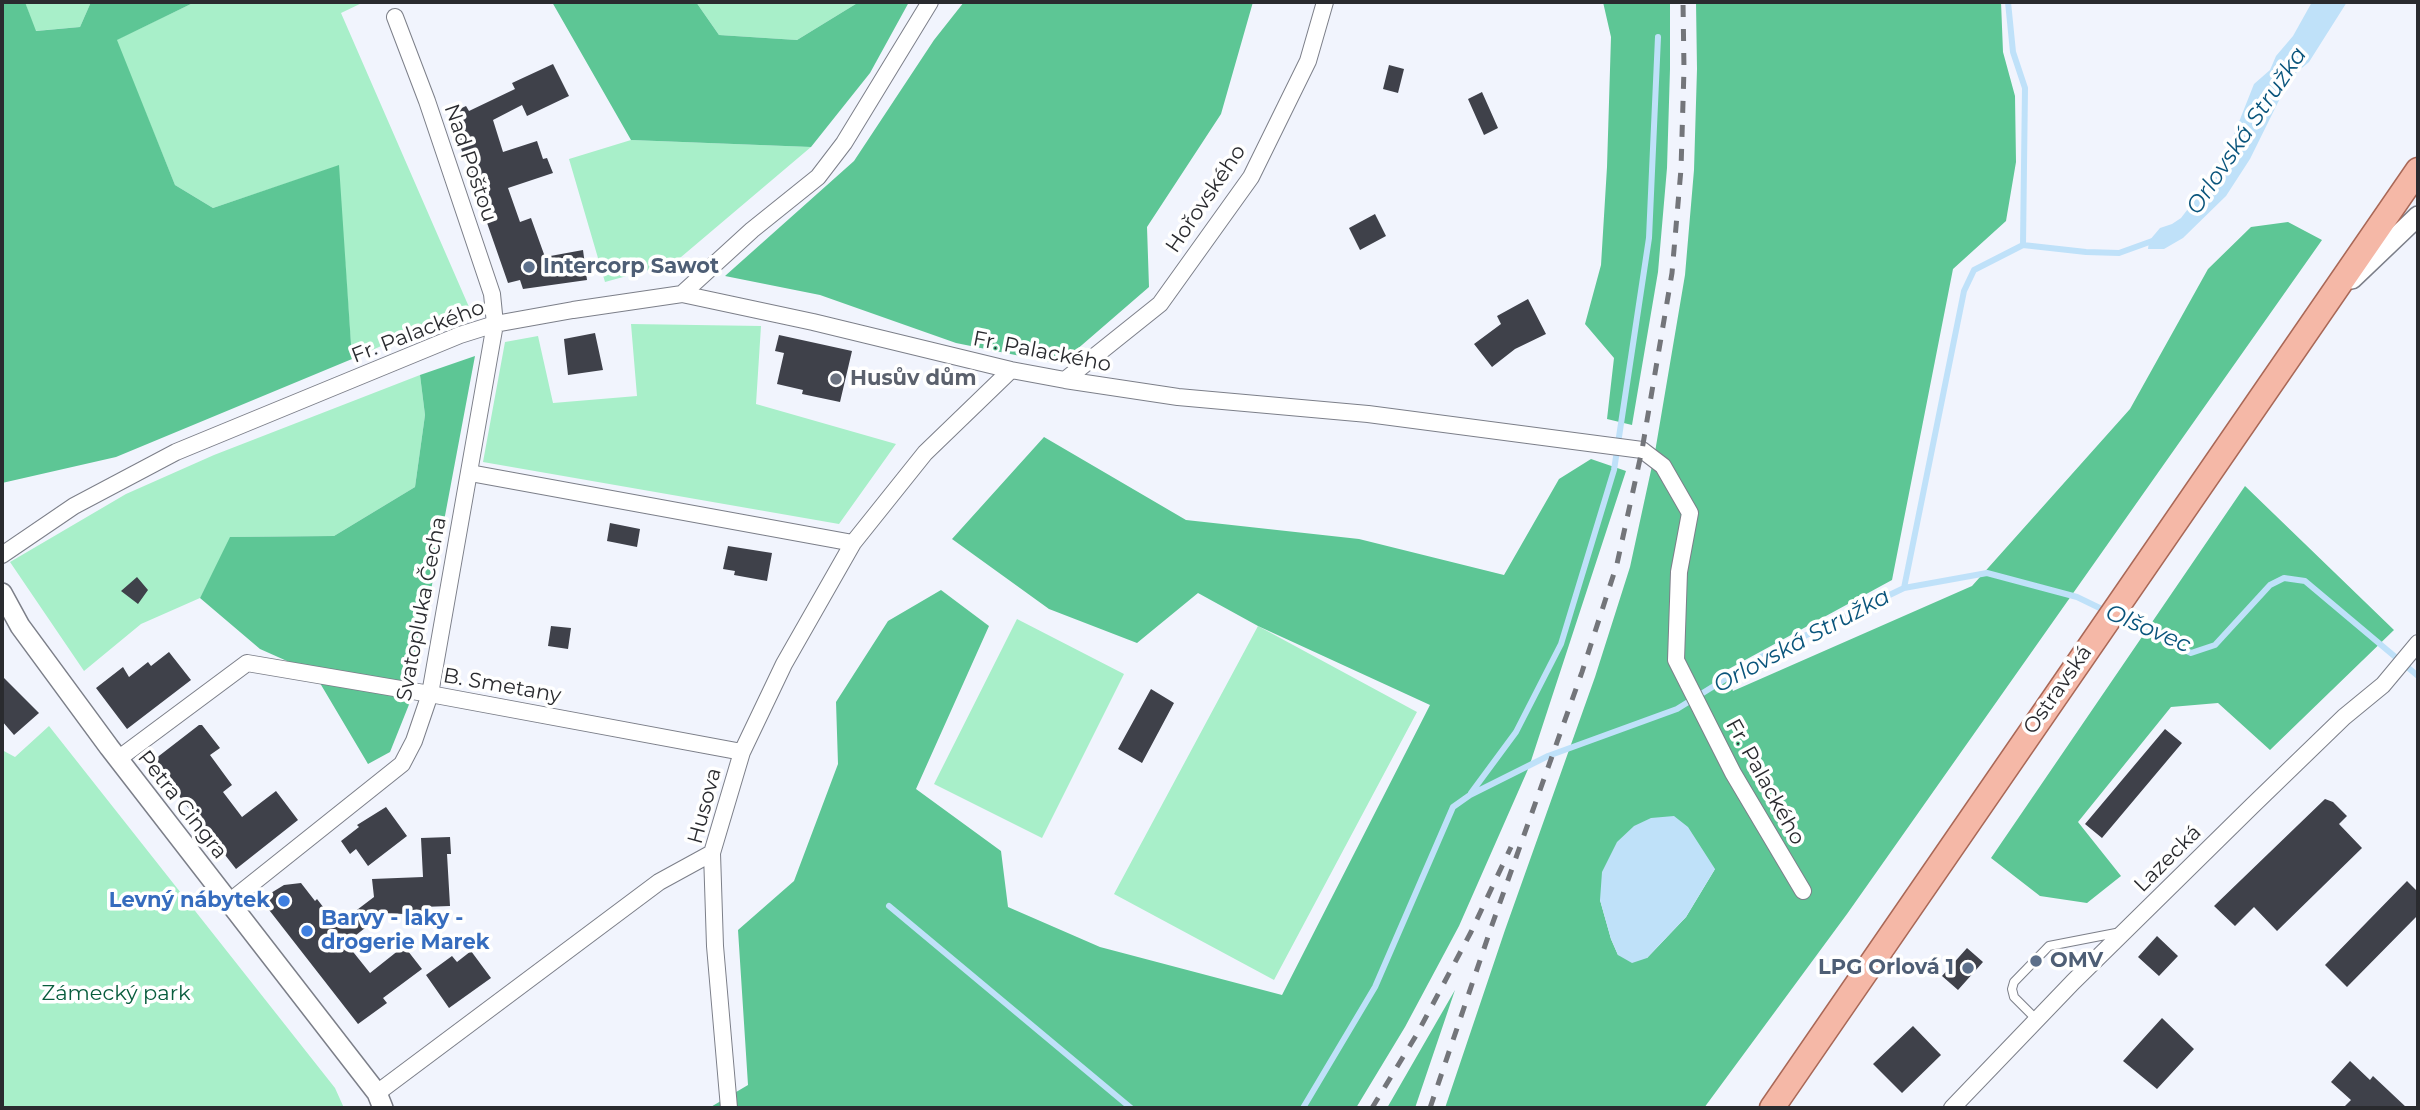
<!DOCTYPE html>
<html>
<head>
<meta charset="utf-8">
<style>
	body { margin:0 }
	#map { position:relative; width:2420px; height:1110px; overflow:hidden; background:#f1f4fd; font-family:Montserrat,sans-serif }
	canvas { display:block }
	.frame { position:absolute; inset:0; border:4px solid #2a2b2f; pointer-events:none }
</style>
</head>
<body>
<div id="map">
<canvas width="2420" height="1110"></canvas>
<div class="frame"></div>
</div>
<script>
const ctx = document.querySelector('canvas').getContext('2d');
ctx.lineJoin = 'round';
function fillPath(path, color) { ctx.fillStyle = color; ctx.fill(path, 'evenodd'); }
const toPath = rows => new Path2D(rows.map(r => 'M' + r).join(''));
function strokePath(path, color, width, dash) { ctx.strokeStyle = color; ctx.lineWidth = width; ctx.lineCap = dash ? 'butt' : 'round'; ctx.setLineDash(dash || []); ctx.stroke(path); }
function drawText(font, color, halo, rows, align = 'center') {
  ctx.font = font + ' Montserrat,sans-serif'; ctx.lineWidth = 7; ctx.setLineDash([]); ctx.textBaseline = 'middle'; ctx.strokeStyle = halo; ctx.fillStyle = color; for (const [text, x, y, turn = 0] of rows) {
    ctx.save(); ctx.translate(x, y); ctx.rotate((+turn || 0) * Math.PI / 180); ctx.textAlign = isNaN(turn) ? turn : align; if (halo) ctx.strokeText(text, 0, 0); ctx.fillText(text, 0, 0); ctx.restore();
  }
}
fillPath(toPath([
	[25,2,91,2,80,27,35,31],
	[195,2,364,2,341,13,469,307,352,359,338,166,213,208,175,185,116,40],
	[696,2,859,2,797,40,719,35],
	[631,140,811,147,674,263,605,282,569,159],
	[631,324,761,326,756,404,896,444,839,524,483,462,505,342,538,336,553,403,637,396],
	[420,375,425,415,415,487,334,536,231,537,200,598,141,624,84,671,10,562,126,494,214,455],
	[1017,619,1124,674,1042,838,934,784],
	[1258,626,1417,712,1274,980,1114,894],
	[49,726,335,1088,344,1108,2,1108,2,750,15,757]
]), '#a8efc9');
fillPath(toPath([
	[2,2,25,2,36,31,80,27,91,2,195,2,117,40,175,185,213,208,339,165,352,359,116,457,2,483],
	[552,2,696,2,719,35,797,40,859,2,909,2,870,73,811,147,631,140],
	[964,2,1253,2,1221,114,1147,227,1149,287,1060,364,956,343,820,295,725,276,854,161,934,40],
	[1603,2,1670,2,1670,69,1667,168,1658,272,1632,425,1607,419,1614,358,1585,324,1601,265,1607,167,1611,37],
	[1696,2,2001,2,2003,52,2015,96,2016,162,2006,221,1953,269,1892,580,1725,671,1733,691,1972,586,2130,409,2208,269,2251,227,2288,222,2322,240,1847,914,1704,1108,1445,1108,1505,930,1595,677,1630,567,1655,452,1685,275,1694,170,1697,69],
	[1715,869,1686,917,1647,958,1618,955,1611,939,1600,900],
	[475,356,410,702,390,752,368,764,314,673,260,649,200,598,230,537,334,536,415,487,425,415,420,375],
	[1044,437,1186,520,1359,539,1504,575,1559,479,1591,459,1626,471,1529,767,1459,926,1405,1027,1356,1108,709,1108,748,1085,738,930,794,881,838,764,836,702,888,621,941,590,989,626,916,789,1001,851,1008,907,1100,947,1282,995,1430,705,1258,626,1198,593,1137,643,1049,609,952,539],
	[2245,486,2394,630,2270,750,2218,703,2171,707,2078,822,2121,876,2087,903,2040,896,1991,858],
	[1455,990,1415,1108,1387,1108]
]), '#5dc695');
fillPath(toPath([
	[2312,2,2347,2,2309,62,2290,78,2250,159,2226,196,2183,238,2164,249,2148,249,2149,241,2160,228,2172,224,2181,218,2210,180,2231,142,2254,84,2270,70,2276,56,2293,36],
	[1674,816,1688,827,1715,869,1686,917,1647,958,1632,963,1618,955,1611,939,1600,900,1602,872,1617,842,1634,826,1651,818]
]), '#bfe1f9');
strokePath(toPath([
	[2008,2,2013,52,2025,88,2023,245],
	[1904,588,1987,573,2077,597,2108,612],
	[2117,617,2191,653,2215,645,2270,585,2284,578,2305,581,2418,676],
	[1471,793,1516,732,1561,644,1614,470,1649,238,1658,37],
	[889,906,1131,1108],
	[1303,1108,1375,987,1453,807,1470,795,1548,756,1677,709,1759,658,1904,588,1964,291,1974,270,2023,245,2086,252,2119,253,2155,240]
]), '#bfe1f9', 6);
fillPath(toPath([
	[553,64,569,96,527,116,522,105,493,120,503,152,537,141,543,159,547,158,553,173,508,188,520,222,531,218,545,257,583,250,587,280,523,289,520,280,508,283,449,114,466,106,469,111,515,89,512,83],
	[1389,65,1404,69,1398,93,1383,89],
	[1482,92,1498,128,1484,135,1468,99],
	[1375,214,1386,236,1360,250,1349,228],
	[1528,299,1546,334,1515,349,1492,367,1474,344,1501,324,1497,316],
	[595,333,603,370,568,375,564,339],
	[779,335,852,351,840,402,802,394,803,390,777,384,784,353,775,351],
	[610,523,640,529,637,547,607,541],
	[728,546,772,553,767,581,734,575,735,571,723,569],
	[137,577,148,590,138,604,121,591],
	[551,626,571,628,568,649,548,646],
	[169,652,191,680,127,729,96,688,123,667,129,677,148,662,151,666],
	[2,676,39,713,14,735,2,721],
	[1151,689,1174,703,1142,763,1118,749],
	[199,725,202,725,220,748,210,755,232,785,223,792,242,817,276,791,298,820,236,869,155,765,155,759],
	[2165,729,2182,743,2102,838,2085,824],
	[2325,799,2333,802,2347,816,2339,824,2362,848,2277,931,2254,907,2235,926,2214,906],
	[386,807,407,836,368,866,356,849,350,854,341,841,359,827,357,825],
	[450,837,451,854,447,854,450,906,422,907,422,911,404,914,384,913,346,943,370,973,404,946,422,969,383,998,387,1003,358,1024,266,906,266,896,284,885,301,883,315,901,317,899,337,925,374,897,372,879,423,877,421,838],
	[2407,881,2418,892,2418,915,2347,987,2325,965],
	[2157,936,2178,956,2159,976,2138,957],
	[1967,948,1983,962,1958,990,1942,976],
	[471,951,491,978,449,1008,426,975,452,956,457,962],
	[2162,1018,2194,1049,2157,1089,2123,1061],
	[1913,1026,1941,1055,1902,1093,1873,1064],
	[2350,1061,2370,1080,2373,1076,2407,1108,2343,1108,2351,1100,2331,1082]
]), '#3f414a');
const service = toPath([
	[2037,1020,2014,997,2012,989,2014,982,2049,946,2121,932]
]);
const minor = toPath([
	[682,294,752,230,818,177,844,143,930,2],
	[1065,380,1160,304,1251,177,1308,61,1325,2],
	[470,473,853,543],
	[2,555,74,506,176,452,460,335,495,324,573,310,682,294,813,322,1011,370,1065,380,1178,397,1368,414,1642,450,1663,466,1690,513,1679,572,1676,660,1733,773,1803,891],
	[118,759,247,663,430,694,742,752],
	[229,902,402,764,414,741,430,694,495,324,492,294,427,101,395,17],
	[377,1093,659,882,712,853],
	[729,1108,715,946,712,853,742,752,784,664,853,543,925,453,1011,370],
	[1952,1108,2073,982,2252,806,2344,717,2383,685,2418,643]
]);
const tertiary = toPath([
	[2352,279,2418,216],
	[2,593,20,626,109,747,377,1093,383,1108]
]);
const primary = toPath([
	[1772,1108,2418,170]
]);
strokePath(service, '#7c7f89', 10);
strokePath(minor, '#7c7f89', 18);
strokePath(tertiary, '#7c7f89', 22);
strokePath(primary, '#a96857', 27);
strokePath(service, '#fff', 8);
strokePath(minor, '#fff', 16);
strokePath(tertiary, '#fff', 19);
strokePath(primary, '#f5b8a7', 24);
strokePath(toPath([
	[1372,1108,1417,1034,1471,932,1511,847],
	[1430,1108,1492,925,1582,672,1617,564,1642,450,1672,273,1681,169,1684,69,1683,2]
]), '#73757a', 5, [12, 12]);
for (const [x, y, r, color] of [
	[529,267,7,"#5c6f8a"],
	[836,379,7,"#6b7280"],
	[284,901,7,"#3f7fe0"],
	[307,931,7,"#3f7fe0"],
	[2036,961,7,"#5c6f8a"],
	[1968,968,7,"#5c6f8a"]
]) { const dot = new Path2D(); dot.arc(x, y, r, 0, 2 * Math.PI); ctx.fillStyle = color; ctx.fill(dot); strokePath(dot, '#fff', 2.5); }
drawText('21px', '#2a2b2f', '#fff', [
	["Nad Poštou",470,163,71],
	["Hořovského",1206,199,-56],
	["Fr. Palackého",418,332,-21],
	["Fr. Palackého",1042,352,11],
	["Svatopluka Čecha",422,609,-79],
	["B. Smetany",502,686,10],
	["Ostravská",2058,690,-55],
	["Fr. Palackého",1765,782,61],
	["Petra Cingra",182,805,52],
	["Husova",705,806,-75],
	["Lazecká",2168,859,-45]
]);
drawText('bold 21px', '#4e5e75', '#fff', [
	["Intercorp Sawot",543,267],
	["OMV",2050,961],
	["LPG Orlová 1",1954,968,"right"]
], 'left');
drawText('bold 21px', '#5b616d', '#fff', [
	["Husův dům",850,379]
], 'left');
drawText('bold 21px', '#366cbe', '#fff', [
	["Levný nábytek",270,901],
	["Barvy - laky -",321,919,"left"],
	["drogerie Marek",321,943,"left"]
], 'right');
drawText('21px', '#085d3d', '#fff', [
	["Zámecký park",116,994]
]);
drawText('italic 23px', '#0a557c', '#fff', [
	["Orlovská Stružka",2247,131,-56],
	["Olšovec",2148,629,23],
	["Orlovská Stružka",1802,641,-28]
]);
</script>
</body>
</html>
